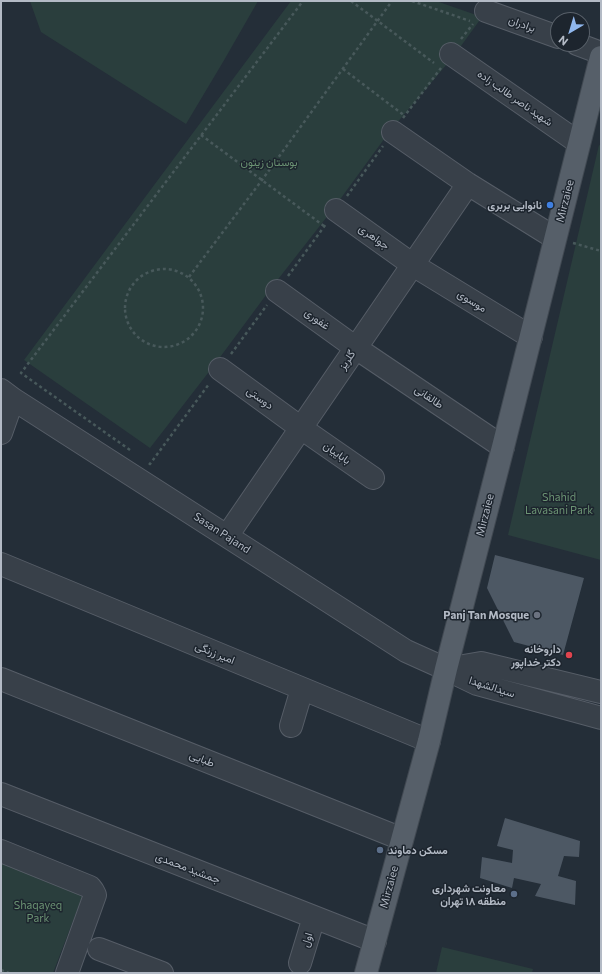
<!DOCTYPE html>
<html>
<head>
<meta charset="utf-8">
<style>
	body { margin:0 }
	#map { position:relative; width:602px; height:974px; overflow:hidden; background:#242e38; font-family:Commissioner,sans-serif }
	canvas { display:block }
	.frame { position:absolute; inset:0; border:2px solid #b3bac5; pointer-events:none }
	.north { position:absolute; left:550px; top:12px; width:40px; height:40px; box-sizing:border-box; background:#1d252e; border:1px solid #59616a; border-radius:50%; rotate:218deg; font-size:11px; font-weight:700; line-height:16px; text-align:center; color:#b3bac5 }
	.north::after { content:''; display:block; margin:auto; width:14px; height:18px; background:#90b7ed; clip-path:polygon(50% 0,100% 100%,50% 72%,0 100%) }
</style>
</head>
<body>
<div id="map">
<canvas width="602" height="974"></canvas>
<div class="frame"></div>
<div class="north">N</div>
</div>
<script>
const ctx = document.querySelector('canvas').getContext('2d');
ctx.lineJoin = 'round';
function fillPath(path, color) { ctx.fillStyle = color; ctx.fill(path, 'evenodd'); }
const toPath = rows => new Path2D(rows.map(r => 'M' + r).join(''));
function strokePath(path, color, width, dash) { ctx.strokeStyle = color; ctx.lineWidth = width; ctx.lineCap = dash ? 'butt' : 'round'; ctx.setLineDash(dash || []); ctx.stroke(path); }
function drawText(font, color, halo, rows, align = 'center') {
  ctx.font = font + ' Commissioner,Vazirmatn,sans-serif'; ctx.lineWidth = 3; ctx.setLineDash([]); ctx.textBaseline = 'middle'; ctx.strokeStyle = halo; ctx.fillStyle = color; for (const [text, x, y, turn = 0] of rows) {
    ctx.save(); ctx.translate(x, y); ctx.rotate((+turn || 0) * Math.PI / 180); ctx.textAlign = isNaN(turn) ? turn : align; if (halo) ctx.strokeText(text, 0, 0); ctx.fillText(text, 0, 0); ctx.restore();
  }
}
fillPath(toPath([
	[30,1,258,1,223,62,186,124,41,32],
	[291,1,436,1,482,17,453,57,390,131,333,209,272,287,215,364,150,448,24,360],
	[599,145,601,146,601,560,508,535],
	[1,857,84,892,53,973,1,973],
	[442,947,533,969,532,973,436,973]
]), '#2a3e3d');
fillPath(toPath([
	[495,555,584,578,563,655,514,642,487,588],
	[505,818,580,841,579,857,564,856,558,876,576,881,575,905,535,896,541,884,514,878,512,888,480,878,482,857,512,863,513,850,497,846]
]), '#4d5864');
const minor = toPath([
	[486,11,558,37],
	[577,44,601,53],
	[451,54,579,143],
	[393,132,468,184,555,238],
	[336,210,413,265,531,337],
	[277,291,356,348,503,447],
	[220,369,301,428,373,478],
	[1,390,13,399,406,651,446,669,477,684,601,718],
	[1,433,13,399],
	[227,536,468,184],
	[1,564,429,741],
	[446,669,481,663,601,692],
	[1,679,402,839],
	[291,726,302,689],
	[1,794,375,941],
	[1,851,90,887,93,891,95,895,67,973],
	[99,949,162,973],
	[300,963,314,917]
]);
const major = toPath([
	[366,973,429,741,446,669,503,447,601,57]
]);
strokePath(minor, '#565d67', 24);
strokePath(major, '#414952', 24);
strokePath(toPath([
	[351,1,434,63],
	[412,1,470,21],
	[461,39,473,24],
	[343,69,405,116],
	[403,118,441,68],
	[201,135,324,226],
	[347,196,383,146],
	[573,243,601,251],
	'125 308a39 39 0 1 1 78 0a39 39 0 1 1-78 0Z',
	[288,276,326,224],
	[189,277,262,180,392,1],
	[231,354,267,305],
	[130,450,21,373,303,1],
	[149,463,150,464,209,384],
	[1,970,9,973]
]), '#48595b', 2.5, [3, 3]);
strokePath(minor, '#384049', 22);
strokePath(major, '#565f69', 22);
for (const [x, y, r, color] of [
	[550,205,4,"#3f7fe0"],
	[537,615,4,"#6b7280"],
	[569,655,4,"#e0444e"],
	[380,850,4,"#5c6f8a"],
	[514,894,4,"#5c6f8a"]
]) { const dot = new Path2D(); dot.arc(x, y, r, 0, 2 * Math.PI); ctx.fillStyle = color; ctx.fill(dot); strokePath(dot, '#1d252e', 1.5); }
drawText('11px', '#b3bac5', '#1d252e', [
	["برادران",522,24,20],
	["شهید ناصر طالب زاده",515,98,35],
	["Mirzaiee",565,201,-76],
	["جواهری",374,237,35],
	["موسوی",472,301,32],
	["غفوری",317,319,36],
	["گلریز",347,360,-56],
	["طالقانی",429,397,34],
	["دوستی",260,398,36],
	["باباییان",337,453,35],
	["Mirzaiee",485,515,-76],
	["Sasan Pajand",222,533,33],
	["امیر زرنگی",215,653,22],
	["سیدالشهدا",492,687,18],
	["طبایی",202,759,22],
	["جمشید محمدی",188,868,21],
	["Mirzaiee",389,887,-75],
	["اول",307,940,-73]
]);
drawText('11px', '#6c9474', '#1d252e', [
	["بوستان زیتون",269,162],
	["Shahid",559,497],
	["Lavasani Park",559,510],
	["Shaqayeq",38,905],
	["Park",38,918]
]);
drawText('bold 11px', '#b3bac5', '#1d252e', [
	["نانوایی بربری",542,205],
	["Panj Tan Mosque",529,615],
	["داروخانه",561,649],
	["دکتر خداپور",561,662],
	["مسکن دماوند",388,850,"left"],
	["معاونت شهرداری",506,888],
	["منطقه ۱۸ تهران",506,901]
], 'right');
</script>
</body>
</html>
